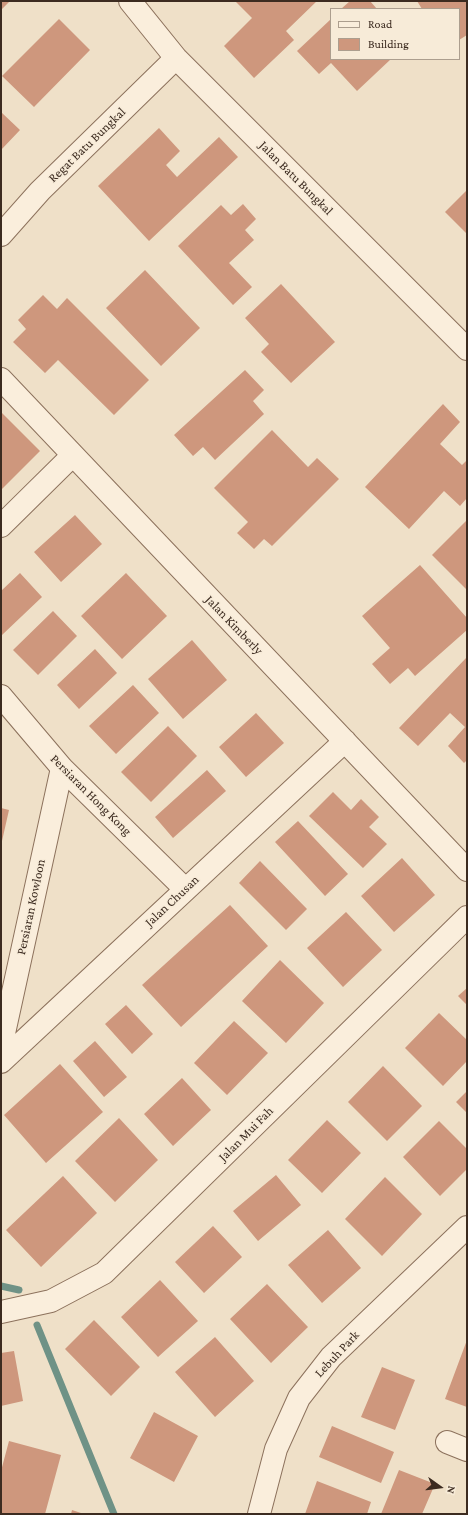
<!DOCTYPE html>
<html>
<head>
<meta charset="utf-8">
<style>
	body { margin:0 }
	#map { position:relative; width:468px; height:1515px; overflow:hidden; background:#efe0c8; font-family:"Crimson Pro",serif }
	canvas { display:block }
	.frame { position:absolute; inset:0; border:2px solid #3c2b20; pointer-events:none }
	.legend { position:absolute; left:330px; top:8px; width:130px; height:52px; box-sizing:border-box; background:#f7ebd8; border:1px solid #ac9e8e; margin:0; padding:5px 7px; list-style:none; font-size:12px; color:#3c2b20 }
	.legend li { display:flex; align-items:center; gap:8px; height:20px }
	.legend b { width:20px; border:1px solid #ac9e8e }
	.north { position:absolute; left:420px; top:1467px; width:40px; height:40px; -webkit-text-stroke:3px #f7ebd8; paint-order:stroke; rotate:104deg; font-size:11px; font-weight:700; line-height:16px; text-align:center; color:#3c2b20 }
	.north::after { content:''; display:block; margin:auto; width:14px; height:18px; background:#3c2b20; clip-path:polygon(50% 0,100% 100%,50% 72%,0 100%) }
</style>
</head>
<body>
<div id="map">
<canvas width="468" height="1515"></canvas>
<div class="frame"></div>
<ul class="legend">
<li><b style="height:5px;background:#faeedc"></b>Road</li>
<li><b style="height:11px;background:#ce977d"></b>Building</li>
</ul>
<div class="north">N</div>
</div>
<script>
const ctx = document.querySelector('canvas').getContext('2d');
ctx.lineJoin = 'round';
const toPath = rows => new Path2D(rows.map(r => 'M' + r).join(''));
function strokePath(path, color, width, dash) { ctx.strokeStyle = color; ctx.lineWidth = width; ctx.lineCap = dash ? 'butt' : 'round'; ctx.setLineDash(dash || []); ctx.stroke(path); }
function fillPath(path, color) { ctx.fillStyle = color; ctx.fill(path, 'evenodd'); }
function drawText(font, color, halo, rows, align = 'center') {
  ctx.font = font + ' "Crimson Pro",serif'; ctx.lineWidth = 3; ctx.setLineDash([]); ctx.textBaseline = 'middle'; ctx.strokeStyle = halo; ctx.fillStyle = color; for (const [text, x, y, turn = 0] of rows) {
    ctx.save(); ctx.translate(x, y); ctx.rotate((+turn || 0) * Math.PI / 180); ctx.textAlign = isNaN(turn) ? turn : align; if (halo) ctx.strokeText(text, 0, 0); ctx.fillText(text, 0, 0); ctx.restore();
  }
}
strokePath(toPath([
	[1,1286,19,1290],
	[37,1325,114,1514]
]), '#6f9286', 7);
fillPath(toPath([
	[1,1,10,1,1,10],
	[235,1,317,1,286,31,294,40,254,78,224,46,252,18],
	[350,1,370,1,377,9,341,9],
	[417,1,467,1,467,35,459,40,459,9,422,9],
	[59,19,90,50,34,107,2,76],
	[331,19,331,59,391,59,357,91,331,63,319,74,297,51],
	[1,112,20,130,1,150],
	[159,128,180,151,166,165,177,177,219,137,238,157,149,241,98,186],
	[467,190,467,234,445,212],
	[243,204,256,219,245,230,254,240,229,263,252,287,233,305,178,246,221,205,231,215],
	[145,270,200,328,161,366,106,308],
	[281,284,335,342,291,383,261,352,269,344,245,318],
	[43,295,57,309,67,298,149,380,114,415,58,360,45,373,13,342,26,329,18,320],
	[245,370,264,390,253,401,264,414,215,460,203,447,193,456,174,435],
	[443,404,460,422,440,444,462,465,467,460,467,498,460,506,444,491,409,529,365,487],
	[1,412,40,451,1,490],
	[272,430,308,467,317,458,339,479,272,546,264,539,254,549,237,533,248,522,214,488],
	[75,515,102,544,61,582,34,552],
	[467,520,467,590,432,555],
	[420,565,467,618,467,630,415,676,408,668,390,684,372,664,390,648,362,616],
	[20,573,42,597,2,635,1,591],
	[126,573,167,616,122,659,81,616],
	[53,611,77,636,38,675,13,650],
	[192,640,227,680,183,719,148,679],
	[95,649,117,673,79,709,57,685],
	[467,657,467,760,464,763,448,746,465,727,450,713,418,746,399,728],
	[133,685,159,713,116,754,89,726],
	[256,713,284,743,246,777,219,747],
	[168,726,197,756,151,802,121,772],
	[207,770,226,791,173,838,155,817],
	[333,792,351,810,361,799,379,817,369,827,387,844,363,868,309,816],
	[1,808,9,810,2,841,1,841],
	[298,821,348,874,325,896,275,842],
	[402,858,435,895,394,932,361,896],
	[260,861,307,909,286,930,239,883],
	[230,905,268,946,181,1027,142,985],
	[346,912,382,950,343,987,307,948],
	[280,960,324,1003,286,1043,242,1001],
	[467,988,467,1005,458,996],
	[126,1005,153,1034,132,1054,105,1024],
	[439,1013,467,1040,467,1061,443,1086,405,1048],
	[234,1021,268,1053,227,1095,194,1063],
	[95,1041,127,1077,104,1097,73,1061],
	[60,1064,103,1112,46,1163,4,1115],
	[383,1066,422,1106,387,1141,348,1102],
	[182,1078,211,1110,173,1146,144,1114],
	[467,1091,467,1113,456,1102],
	[119,1118,158,1160,115,1202,75,1161],
	[327,1120,361,1153,322,1193,288,1160],
	[439,1121,467,1149,467,1169,440,1196,403,1157],
	[276,1175,301,1205,258,1241,233,1211],
	[63,1176,97,1213,41,1267,6,1230],
	[385,1177,422,1214,382,1256,345,1219],
	[213,1226,242,1257,204,1293,175,1262],
	[328,1230,361,1268,322,1303,288,1265],
	[160,1280,198,1321,158,1357,121,1317],
	[267,1284,308,1327,271,1363,230,1319],
	[94,1320,140,1367,111,1396,65,1349],
	[215,1337,254,1381,215,1417,175,1372],
	[467,1340,467,1407,445,1399],
	[14,1351,23,1401,1,1406,1,1353],
	[382,1367,415,1380,395,1430,361,1417],
	[154,1412,198,1436,174,1482,130,1458],
	[332,1426,394,1452,381,1483,319,1457],
	[9,1441,61,1455,45,1514,1,1514,1,1471],
	[399,1470,435,1484,422,1514,381,1514],
	[317,1481,371,1502,367,1514,305,1514],
	[72,1510,84,1514,71,1514]
]), '#ce977d');
const minor = toPath([
	[130,1,176,58,467,349],
	[1,235,40,191,176,58],
	[1,379,467,870],
	[1,526,73,455],
	[1,696,62,768,185,889],
	[1,1047,62,768],
	[1,1062,345,741],
	[1,1312,51,1301,104,1273,467,917],
	[447,1442,467,1450],
	[259,1514,276,1449,299,1398,331,1357,467,1227]
]);
strokePath(minor, '#8c715c', 24);
strokePath(minor, '#faeedc', 22);
drawText('13px', '#3c2b20', '#f7ebd8', [
	["Regat Batu Bungkal",87,145,-44],
	["Jalan Batu Bungkal",296,178,45],
	["Jalan Kimberly",234,625,46],
	["Persiaran Hong Kong",91,795,45],
	["Jalan Chusan",172,901,-43],
	["Persiaran Kowloon",31,907,-78],
	["Jalan Mui Fah",246,1134,-45],
	["Lebuh Park",337,1354,-47]
]);
</script>
</body>
</html>
